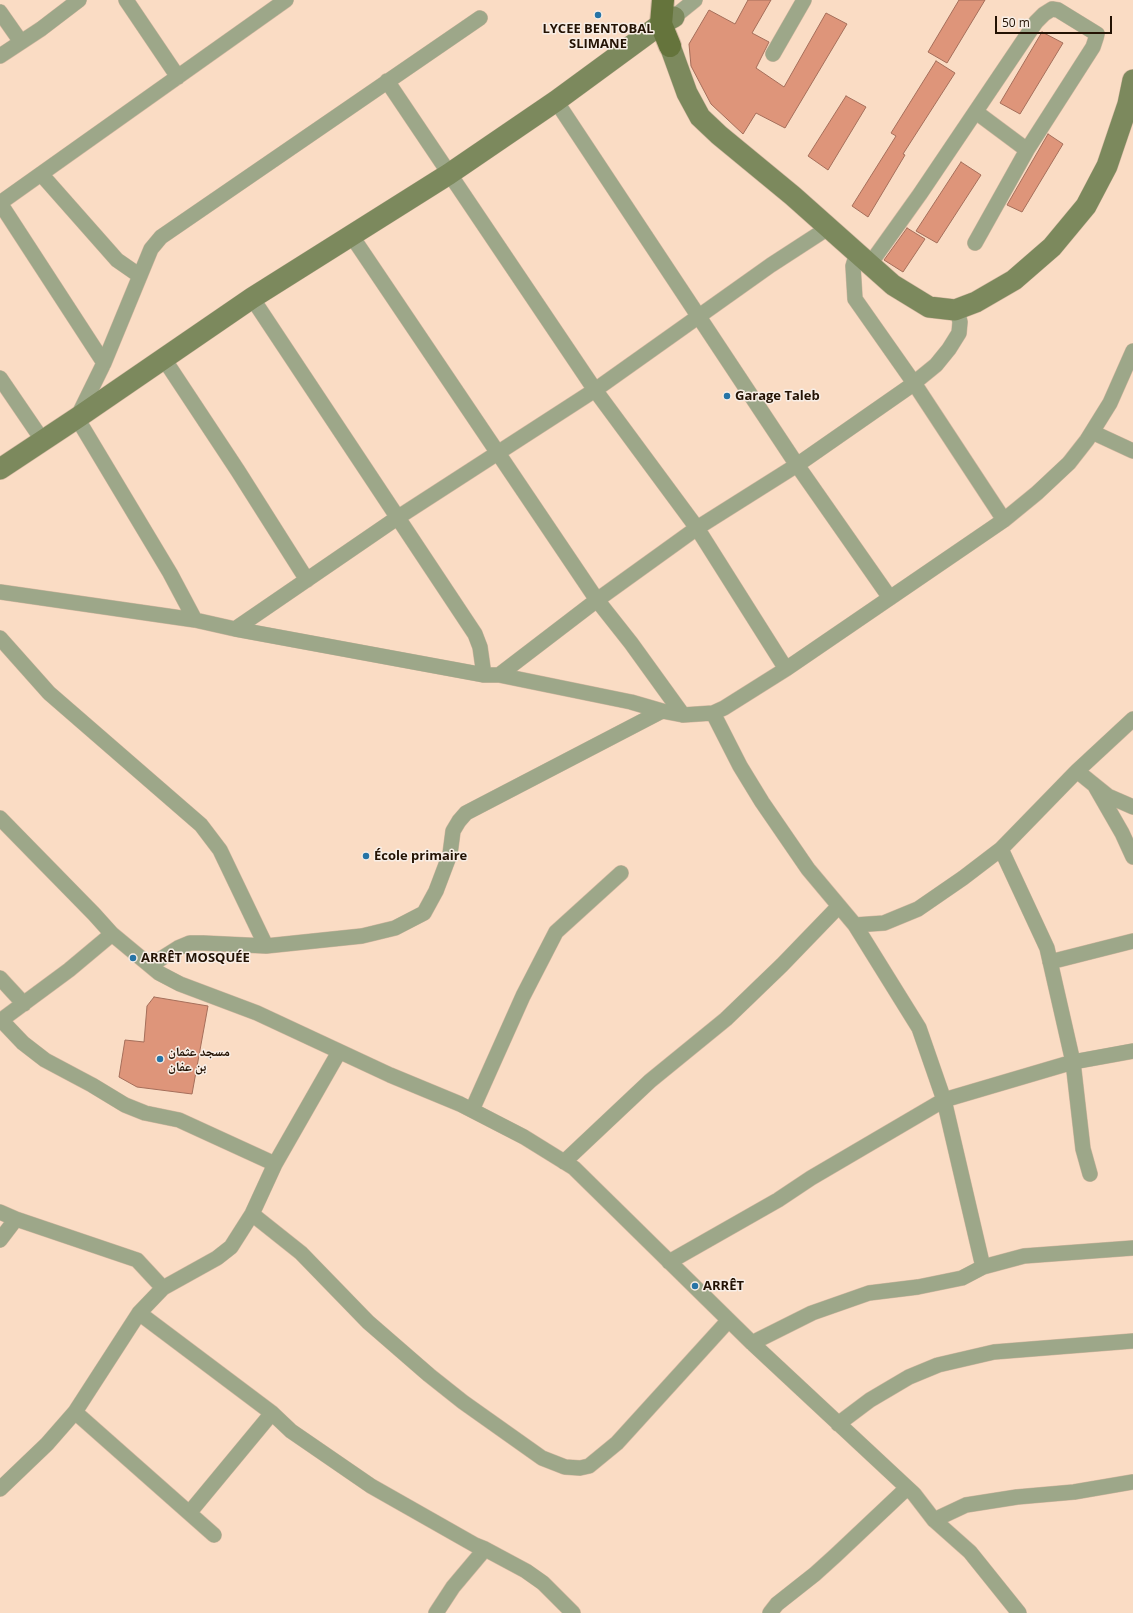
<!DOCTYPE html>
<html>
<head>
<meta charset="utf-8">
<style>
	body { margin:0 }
	#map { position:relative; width:1133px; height:1613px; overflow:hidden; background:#fadcc4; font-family:"Open Sans",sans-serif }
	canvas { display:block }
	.scale { position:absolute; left:995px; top:16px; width:117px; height:18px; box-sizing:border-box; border:2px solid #231203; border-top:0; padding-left:5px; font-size:12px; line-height:14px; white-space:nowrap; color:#231203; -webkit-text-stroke:3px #f8eee6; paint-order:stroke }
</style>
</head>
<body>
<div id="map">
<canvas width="1133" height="1613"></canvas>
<div class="scale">50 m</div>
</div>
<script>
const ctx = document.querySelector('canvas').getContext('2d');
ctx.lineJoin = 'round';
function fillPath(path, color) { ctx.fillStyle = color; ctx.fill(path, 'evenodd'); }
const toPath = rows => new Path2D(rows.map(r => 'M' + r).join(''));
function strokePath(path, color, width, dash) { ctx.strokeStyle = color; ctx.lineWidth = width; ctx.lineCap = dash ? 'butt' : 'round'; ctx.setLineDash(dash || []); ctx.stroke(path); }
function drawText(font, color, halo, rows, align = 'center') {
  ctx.font = font + ' "Open Sans","Noto Naskh Arabic",sans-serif'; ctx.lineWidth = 3; ctx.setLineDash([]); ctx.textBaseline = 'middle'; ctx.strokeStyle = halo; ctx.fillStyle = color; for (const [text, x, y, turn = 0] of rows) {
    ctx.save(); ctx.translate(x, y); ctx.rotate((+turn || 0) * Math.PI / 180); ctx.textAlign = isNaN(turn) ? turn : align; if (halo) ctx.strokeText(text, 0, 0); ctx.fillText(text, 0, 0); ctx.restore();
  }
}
const building = toPath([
	[748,0,771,0,752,33,769,42,756,68,784,87,826,13,847,24,785,128,756,113,743,134,711,104,691,66,689,44,709,10,735,24,748,0],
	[959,0,985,0,947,63,928,52,959,0],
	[1042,32,1063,43,1020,114,1000,103,1042,32],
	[936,61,955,73,903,154,905,155,868,217,852,206,896,136,891,133,936,61],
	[846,96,866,107,828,170,808,156,846,96],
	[1048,134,1063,144,1022,212,1007,205,1048,134],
	[961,162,981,175,937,243,916,231,961,162],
	[907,228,925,239,903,272,884,260,907,228],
	[154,997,208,1006,192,1094,137,1087,119,1077,125,1040,144,1042,147,1006,154,997]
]);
fillPath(building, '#de957a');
strokePath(building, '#a56e5a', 1);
const street = toPath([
	[126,0,178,77],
	[0,12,21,42],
	[674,17,695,0],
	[773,54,804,0],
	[0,56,41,29,79,0],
	[387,81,595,390,697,528,786,669],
	[556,101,797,465,890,598],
	[976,112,1027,150],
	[41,174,117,260,140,276],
	[0,203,286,0],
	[0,203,104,363],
	[351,235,597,600,631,643,683,715],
	[857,253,853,266,855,299,914,383,1004,520],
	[870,264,920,194,1036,22,1044,14,1052,9,1058,10,1097,34,1096,38,1093,47,1027,150,975,243],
	[252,298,475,634,480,647,484,675],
	[164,359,238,471,307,580],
	[0,378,43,441],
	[1092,432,1133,451],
	[0,592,195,620,235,629,484,675,499,675,631,702,662,711,683,715,713,713,724,708,786,669,1004,520,1037,493,1069,463,1087,440,1110,403,1133,351],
	[195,620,170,573,77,418,104,363,151,249,161,237,480,18],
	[235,629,397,518,595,390,771,265,828,228],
	[0,638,49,693,201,825,220,850,266,946],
	[499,675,597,600,697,528,797,465,909,387,936,365,949,349,959,333,960,322,957,309],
	[713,713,740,766,762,802,808,869,855,925,919,1028,944,1100,983,1267],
	[1077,771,1108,796,1133,807],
	[1095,786,1122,833,1133,857],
	[0,818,94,914,112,934,159,973,180,984,257,1013,390,1075,460,1104,524,1137,574,1168,752,1343,914,1494,934,1520,970,1552,1019,1613],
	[1001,849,1047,948,1073,1062,1083,1149,1090,1174],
	[855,925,884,923,918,909,963,878,1001,849,1077,771,1133,719],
	[1050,962,1133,941],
	[151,965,178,948,190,943,203,943,266,946,362,936,395,928,424,913,436,891,450,854,453,831,459,821,466,813,662,711],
	[0,978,24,1004],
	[1,1020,23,1043,45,1060,92,1085,125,1105,145,1113,179,1120,275,1164],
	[0,1021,69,970,112,934],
	[472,1110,523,996,556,932,621,873],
	[564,1162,650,1081,726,1019,782,965,839,906],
	[0,1212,16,1219,137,1260,163,1288],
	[252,1214,301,1253,368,1322,429,1375,463,1402,542,1458,565,1467,580,1468,589,1466,617,1443,728,1321],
	[0,1240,16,1219],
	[669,1262,778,1200,811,1178,944,1100,1073,1062,1133,1051],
	[139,1313,272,1413,291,1431,371,1486,475,1545,485,1549,526,1571,543,1583,573,1613],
	[752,1343,812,1313,869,1293,918,1287,962,1278,983,1267,1024,1256,1133,1248],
	[75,1412,214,1535],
	[838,1424,870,1400,909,1377,938,1365,994,1352,1133,1341],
	[0,1489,47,1444,75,1412,139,1313,163,1288,217,1258,231,1247,252,1214,275,1164,339,1052],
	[190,1512,272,1413],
	[934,1520,966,1505,1017,1497,1074,1492,1133,1482],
	[436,1613,453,1587,485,1549],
	[770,1613,777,1604,815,1574,836,1555,907,1488]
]);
const secondary = toPath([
	[670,46,687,93,700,117,719,135,793,196,893,285,929,307,955,310,976,302,1014,280,1052,247,1086,206,1107,166,1128,104,1133,80],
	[0,469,77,418,252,298,449,174,556,101,661,24,674,17]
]);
const primary = toPath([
	[663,0,661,24,670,46]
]);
strokePath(street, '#d3b8a1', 16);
strokePath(secondary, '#d3b8a1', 22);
strokePath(primary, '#d3b8a1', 24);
strokePath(street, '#9da789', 15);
strokePath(secondary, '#7c895d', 21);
strokePath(primary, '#65743c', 22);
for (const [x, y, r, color] of [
	[598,15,4,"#2674a6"],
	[727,396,4,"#2674a6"],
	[366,856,4,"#2674a6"],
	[133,958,4,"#2674a6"],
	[160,1059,4,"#2674a6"],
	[695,1286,4,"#2674a6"]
]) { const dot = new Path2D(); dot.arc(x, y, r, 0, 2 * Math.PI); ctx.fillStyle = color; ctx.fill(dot); strokePath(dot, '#f8eee6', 1.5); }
drawText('bold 13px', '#231203', '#f8eee6', [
	["LYCEE BENTOBAL",598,29,"center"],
	["SLIMANE",598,44,"center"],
	["Garage Taleb",735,396],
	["École primaire",374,856],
	["ARRÊT MOSQUÉE",141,958],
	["مسجد عثمان",168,1052],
	["بن عفان",168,1067],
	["ARRÊT",703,1286]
], 'left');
</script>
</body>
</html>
